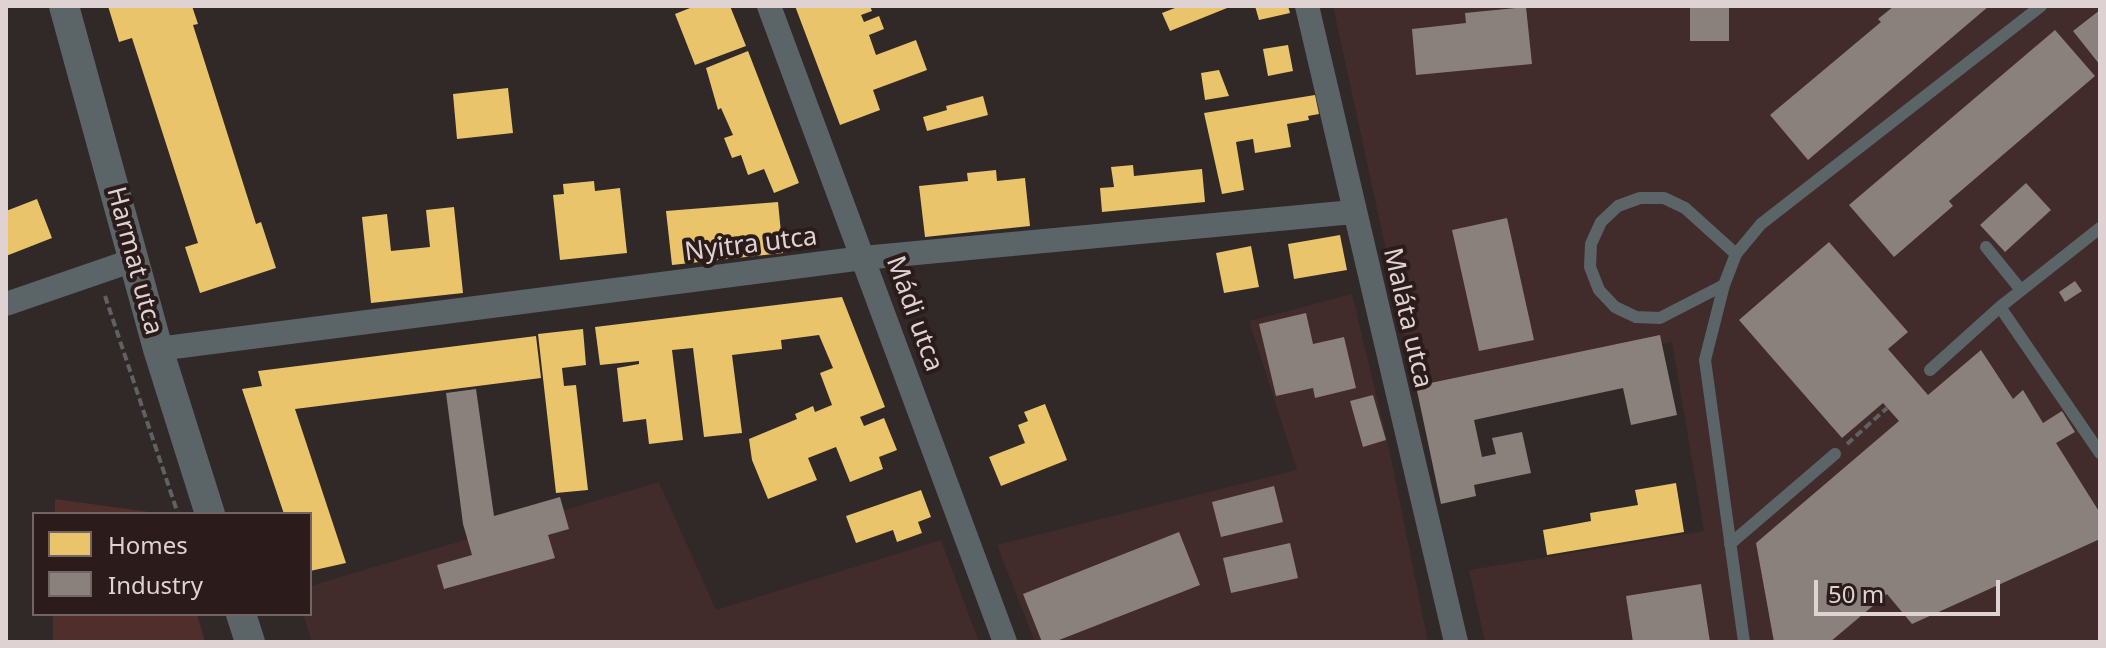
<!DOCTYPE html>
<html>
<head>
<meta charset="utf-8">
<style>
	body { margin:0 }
	#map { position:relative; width:2106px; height:648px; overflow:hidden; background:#312828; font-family:"Noto Sans",sans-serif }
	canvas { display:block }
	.frame { position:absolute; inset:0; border:8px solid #ded3d2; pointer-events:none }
	.legend { position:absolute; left:32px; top:512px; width:280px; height:104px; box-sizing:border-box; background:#2b1c1b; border:2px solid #736564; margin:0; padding:10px 14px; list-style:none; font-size:24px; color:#ded3d2 }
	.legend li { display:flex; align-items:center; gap:16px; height:40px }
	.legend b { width:40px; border:2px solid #736564 }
	.scale { position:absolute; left:1814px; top:580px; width:186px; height:36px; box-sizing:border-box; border:4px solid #ded3d2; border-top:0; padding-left:10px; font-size:24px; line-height:28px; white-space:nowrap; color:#ded3d2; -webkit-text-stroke:6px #2b1c1b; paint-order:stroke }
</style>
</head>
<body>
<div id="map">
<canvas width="2106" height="648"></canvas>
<div class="frame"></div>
<ul class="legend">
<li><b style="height:22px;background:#e9c46a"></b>Homes</li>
<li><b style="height:22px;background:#8a817c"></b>Industry</li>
</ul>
<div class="scale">50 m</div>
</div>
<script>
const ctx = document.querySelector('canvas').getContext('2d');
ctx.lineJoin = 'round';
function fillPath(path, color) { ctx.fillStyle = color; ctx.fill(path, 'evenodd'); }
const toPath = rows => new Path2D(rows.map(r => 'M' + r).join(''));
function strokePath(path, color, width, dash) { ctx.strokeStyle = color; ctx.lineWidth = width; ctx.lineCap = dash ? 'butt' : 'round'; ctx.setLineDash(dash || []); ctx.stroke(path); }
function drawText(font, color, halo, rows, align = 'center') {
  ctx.font = font + ' "Noto Sans",sans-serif'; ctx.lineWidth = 8; ctx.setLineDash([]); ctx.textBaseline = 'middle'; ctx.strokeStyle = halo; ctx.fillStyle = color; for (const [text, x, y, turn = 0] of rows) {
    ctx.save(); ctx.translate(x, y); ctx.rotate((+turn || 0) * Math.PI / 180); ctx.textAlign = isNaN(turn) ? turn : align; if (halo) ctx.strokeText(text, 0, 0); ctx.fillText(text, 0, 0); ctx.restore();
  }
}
fillPath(toPath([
	[1333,6,2100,6,2100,642,1485,642,1469,570,1704,531,1672,342,1417,393],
	[1352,294,1389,448,1428,642,1035,642,997,545,1297,470,1249,321],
	[659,482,716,610,941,540,979,642,312,642,303,614,310,614,310,586]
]), '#412b2b');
fillPath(toPath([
	[55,499,164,514,55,514],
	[53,614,197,614,205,642,53,642]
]), '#502e2c');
fillPath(toPath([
	[108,6,192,6,198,24,193,25,256,224,261,222,276,268,200,293,185,247,198,243,132,38,119,42],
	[695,6,730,6,746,46,695,65,675,14],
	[795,6,870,6,872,11,861,15,864,22,879,16,884,29,869,35,876,55,916,40,927,70,873,90,880,110,840,125],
	[1180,6,1232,6,1170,31,1162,13],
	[1255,6,1288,6,1290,13,1259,20],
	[1288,45,1293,71,1268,76,1263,49],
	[748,51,799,183,774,193,764,169,748,175,741,155,732,158,724,138,733,135,721,108,718,110,706,68],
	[1219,70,1229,96,1205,100,1201,73],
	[508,88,513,133,457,139,453,94],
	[1315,95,1319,114,1308,116,1309,120,1287,124,1291,147,1255,153,1253,139,1236,142,1244,190,1222,194,1204,113],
	[983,96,988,115,927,131,923,117,947,110,946,106],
	[1133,165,1134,176,1202,169,1205,202,1102,212,1100,188,1114,187,1111,167],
	[996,170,997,181,1025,178,1030,226,925,237,919,186,968,181,967,173],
	[594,181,595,191,620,188,627,253,560,260,553,195,564,194,563,184],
	[37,199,52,238,6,256,6,211],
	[778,202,783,253,672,265,666,211],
	[454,207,463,293,371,303,362,217,387,214,391,251,430,247,426,210],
	[1340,235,1347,270,1294,279,1288,244],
	[1251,246,1259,287,1224,293,1216,253],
	[842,297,885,407,860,417,864,426,884,418,897,450,879,457,883,469,850,482,836,447,808,458,817,480,768,499,752,460,749,439,797,419,795,414,813,406,815,412,832,405,820,373,833,368,819,335,781,340,782,349,732,355,742,433,704,437,693,348,672,350,683,440,649,444,646,419,623,422,617,368,639,364,639,361,600,365,595,327],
	[583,329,586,365,562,368,564,386,576,385,588,490,556,493,538,334],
	[536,336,541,378,295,409,346,563,310,571,310,514,284,514,242,389,262,386,258,371],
	[1045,404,1067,460,1001,486,989,457,1025,443,1018,425,1028,421,1024,412],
	[1676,483,1684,532,1547,555,1543,530,1591,521,1590,513,1638,505,1635,490],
	[921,490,931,517,918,522,922,533,897,542,893,530,856,543,846,516]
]), '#e9c46a');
fillPath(toPath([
	[1690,6,1729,6,1729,41,1690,41],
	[1894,6,1989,6,1808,160,1770,115,1881,22,1878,19],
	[1526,7,1532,64,1416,75,1412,29,1466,23,1465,13],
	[2100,10,2100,65,2073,31],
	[2055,30,2095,76,1949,201,1953,206,1894,257,1849,205],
	[2026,183,2051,210,2005,252,1980,225],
	[1507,218,1534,340,1479,351,1452,230],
	[1829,242,1908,332,1888,349,1928,395,1981,350,2013,399,2023,390,2043,423,2062,411,2075,432,2056,443,2100,513,2100,539,1912,624,1887,594,1830,642,1774,642,1756,543,1899,421,1883,403,1842,438,1739,320],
	[2075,281,2082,291,2065,302,2059,292],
	[1306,313,1313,344,1344,337,1356,388,1315,398,1313,388,1276,396,1259,324],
	[1660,335,1677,415,1631,425,1623,388,1474,420,1482,457,1496,454,1492,438,1522,432,1531,473,1474,485,1476,496,1441,504,1416,386],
	[476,389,494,516,560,497,569,529,548,535,555,558,444,589,437,565,472,555,463,524,446,393],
	[1373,395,1386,440,1363,447,1350,401],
	[1274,486,1283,522,1221,537,1212,502],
	[1179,532,1200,585,1054,642,1042,642,1023,594],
	[1290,543,1298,578,1231,593,1223,558],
	[1701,584,1710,642,1633,642,1626,596]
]), '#8a817c');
strokePath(toPath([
	[105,296,178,514],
	[1847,444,1887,408]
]), '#606163', 4, [8, 4]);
strokePath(toPath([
	[2100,228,2000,307,2100,453],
	[1986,247,2021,290],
	[1724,285,1660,318,1636,317,1615,307,1599,290,1590,267,1591,244,1601,222,1618,206,1640,198,1664,198,1685,208,1736,254],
	[1930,370,2000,307],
	[1730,544,1835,454],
	[1744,642,1705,360,1724,285,1736,254,1761,224,2041,6]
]), '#5b6466', 12);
strokePath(toPath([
	[769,6,1005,642],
	[1307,6,1456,642],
	[6,304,134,260],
	[158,349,863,258,1353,212]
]), '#5b6466', 24);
strokePath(toPath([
	[64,6,158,349,210,514],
	[241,614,250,642]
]), '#5b6466', 30);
drawText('26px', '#ded3d2', '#2b1c1b', [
	["Nyitra utca",751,245,-7],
	["Harmat utca",134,261,75],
	["Mádi utca",914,314,70],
	["Maláta utca",1407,318,77]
]);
</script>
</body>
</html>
